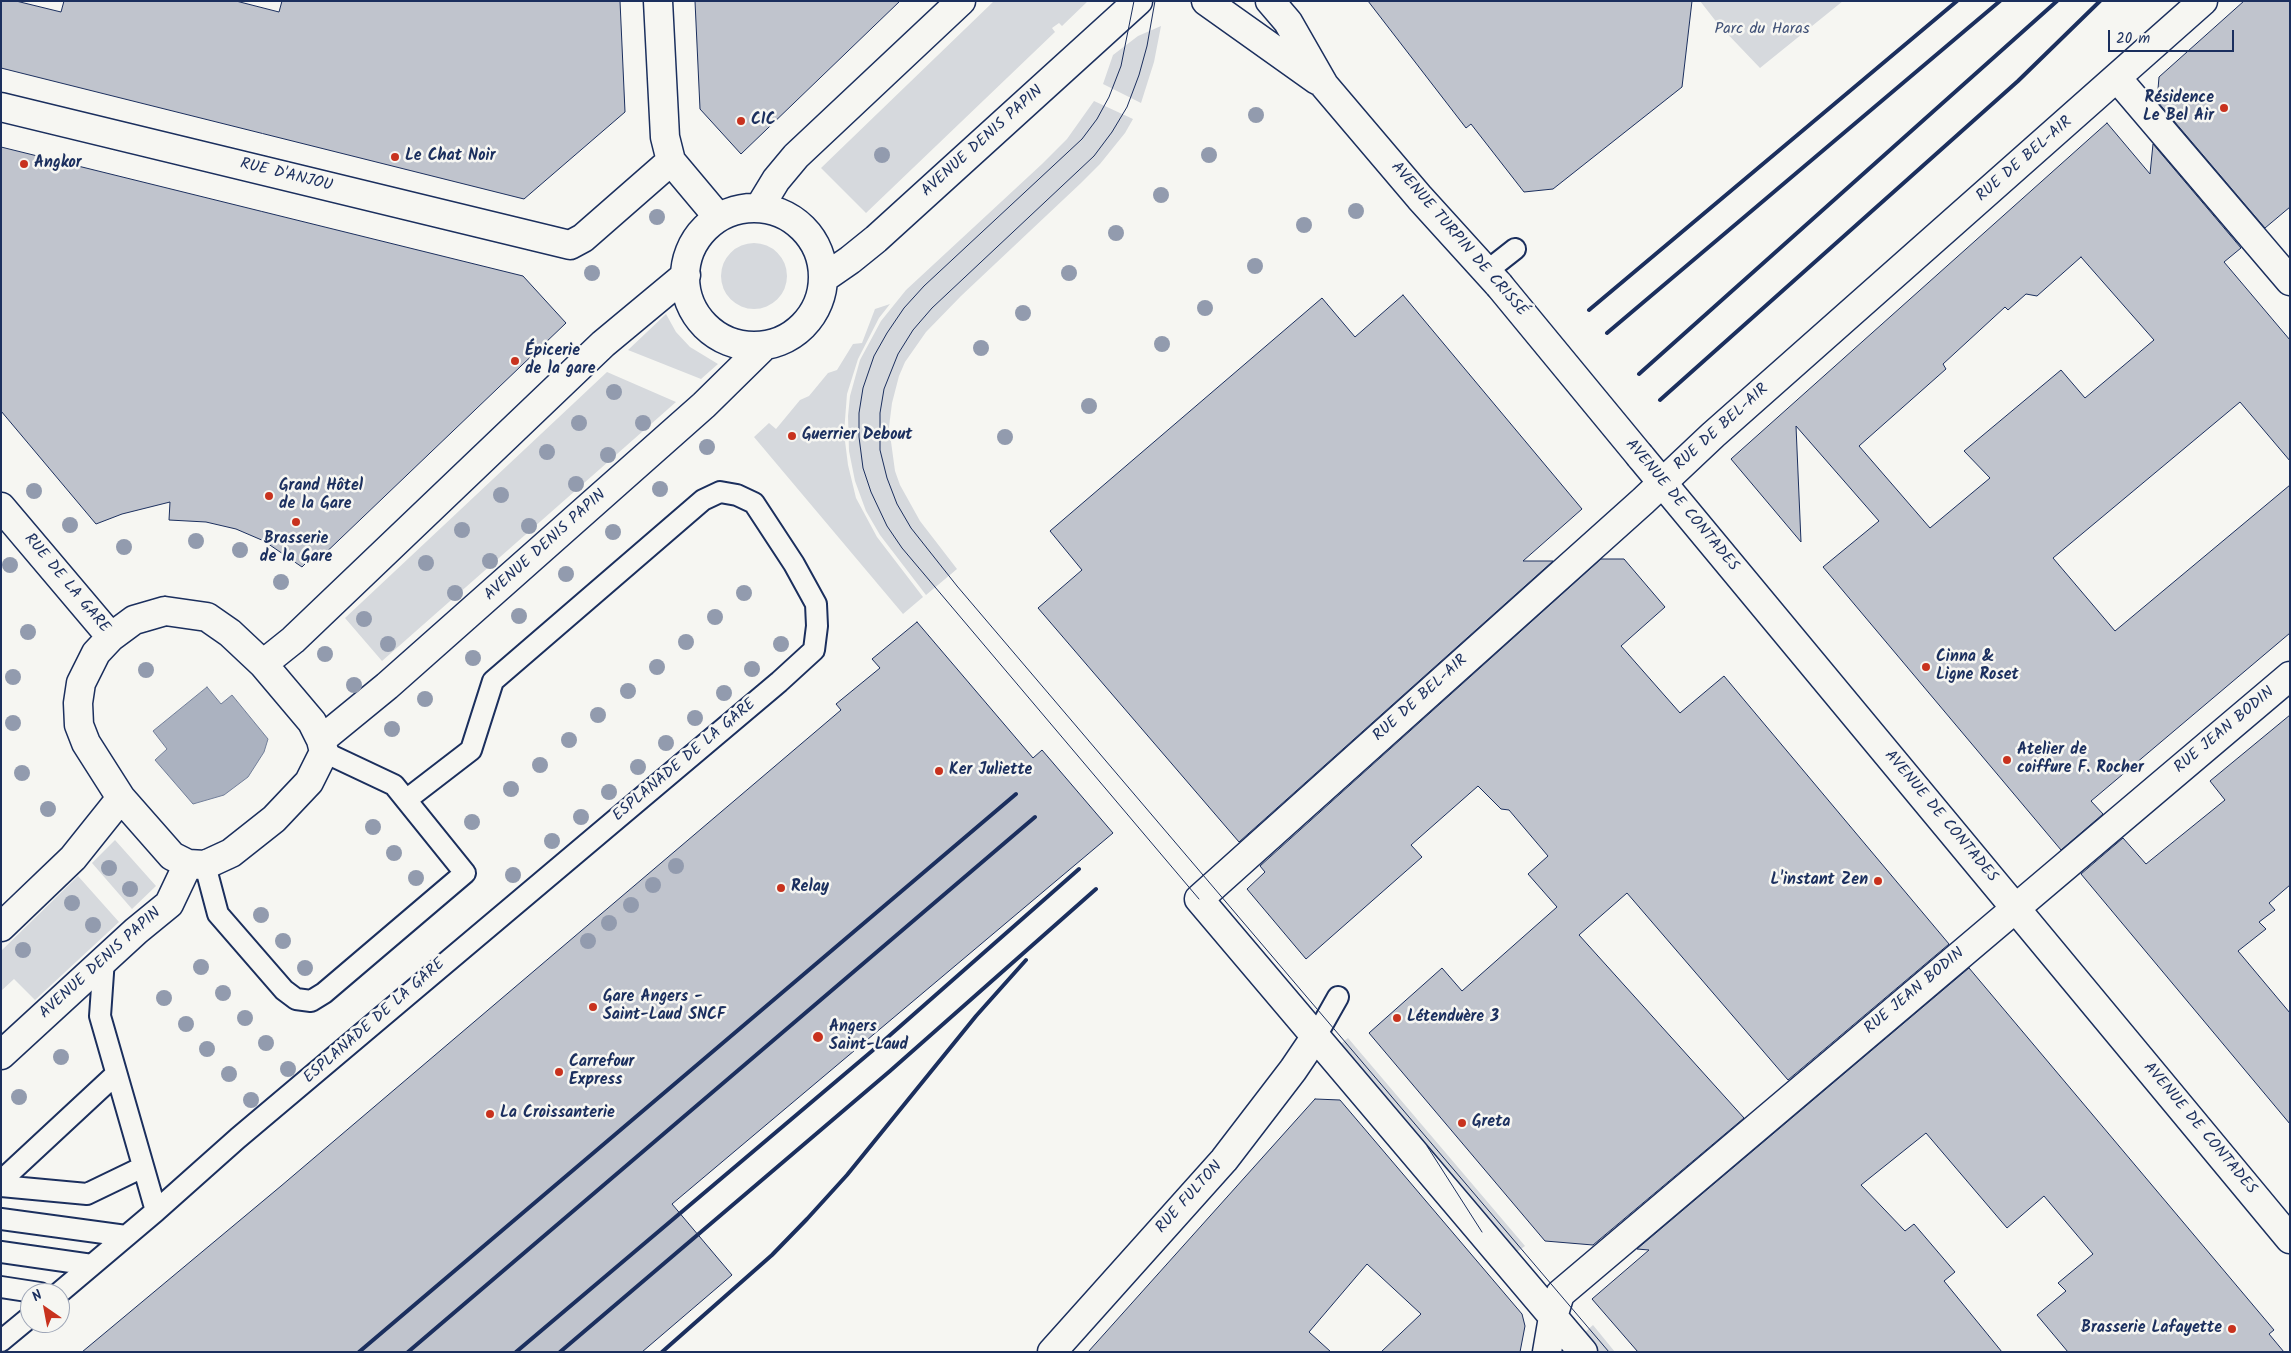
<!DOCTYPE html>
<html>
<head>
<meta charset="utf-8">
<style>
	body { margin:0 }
	#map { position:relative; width:2291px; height:1353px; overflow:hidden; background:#f6f6f2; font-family:Kalam,sans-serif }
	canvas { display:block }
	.frame { position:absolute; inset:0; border:2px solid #1b2f5e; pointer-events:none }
	.north { position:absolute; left:20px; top:1283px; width:50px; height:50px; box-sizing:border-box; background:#f6f6f2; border:1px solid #9ea6b7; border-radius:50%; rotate:327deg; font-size:14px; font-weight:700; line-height:20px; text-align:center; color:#1b2f5e }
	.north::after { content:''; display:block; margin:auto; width:18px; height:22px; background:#c8321e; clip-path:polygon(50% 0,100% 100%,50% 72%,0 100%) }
	.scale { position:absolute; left:2108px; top:30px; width:126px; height:22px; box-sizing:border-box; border:2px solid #1b2f5e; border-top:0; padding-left:6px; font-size:15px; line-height:18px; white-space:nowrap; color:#1b2f5e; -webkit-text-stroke:4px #f6f6f2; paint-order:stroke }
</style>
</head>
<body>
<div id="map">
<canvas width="2291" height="1353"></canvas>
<div class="frame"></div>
<div class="north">N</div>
<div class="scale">20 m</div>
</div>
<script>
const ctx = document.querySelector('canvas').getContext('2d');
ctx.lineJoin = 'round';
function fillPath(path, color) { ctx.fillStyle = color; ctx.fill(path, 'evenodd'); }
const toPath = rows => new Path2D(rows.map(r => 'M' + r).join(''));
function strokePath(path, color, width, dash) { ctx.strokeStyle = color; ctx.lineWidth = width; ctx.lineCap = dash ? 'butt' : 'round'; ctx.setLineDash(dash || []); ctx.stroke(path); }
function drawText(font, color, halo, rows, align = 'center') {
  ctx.font = font + ' Kalam,sans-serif'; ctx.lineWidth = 5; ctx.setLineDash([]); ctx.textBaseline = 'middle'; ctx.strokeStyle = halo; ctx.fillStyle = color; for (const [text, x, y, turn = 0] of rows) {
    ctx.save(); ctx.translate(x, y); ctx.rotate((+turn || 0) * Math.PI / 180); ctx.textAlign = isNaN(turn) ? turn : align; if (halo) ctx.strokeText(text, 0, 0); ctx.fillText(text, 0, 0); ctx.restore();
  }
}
fillPath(toPath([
	[994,1,1088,1,1062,26,1059,23,1052,28,1055,32,866,213,821,168],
	[1700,1,1843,1,1760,68,1718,24],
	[1161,26,1154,62,1141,103,1103,84,1113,55,1138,36],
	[1094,101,1133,119,1125,133,1100,164,1081,183,961,296,926,332,905,362,899,376,892,403,889,427,895,471,900,485,920,521,957,569,926,595,880,535,866,511,855,481,849,451,848,416,850,396,860,360,881,321,906,290,1042,164,1067,139],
	'721 276a33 33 0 1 1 66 0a33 33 0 1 1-66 0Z',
	[890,304,879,318,858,359,847,394,844,433,848,465,856,498,877,537,923,597,903,614,754,437,769,423,776,429,800,400,809,396,828,373,837,370,853,344,862,343,875,309],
	[666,314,676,332,690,347,718,364,701,379,628,350],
	[607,372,676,402,382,661,345,618],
	[115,840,156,886,132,909,92,863],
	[78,876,119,922,35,1000,14,979,1,991,1,951],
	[1348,1038,1525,1246,1514,1254,1338,1046],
	[1593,1325,1615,1352,1598,1352,1583,1334]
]), '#d6d9dd');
const water = toPath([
	[207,687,221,704,232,695,268,739,264,752,248,777,224,795,193,804,155,760,167,749,153,731,207,687]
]);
fillPath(water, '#abb2c0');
strokePath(water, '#717e99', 1);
const building = toPath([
	[1,1,16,1,61,12,64,1,236,1,279,12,282,1,620,1,625,112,524,199,1,68,1,1],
	[695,1,900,1,741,154,700,109,695,1],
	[1368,1,1692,1,1682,87,1553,189,1524,192,1471,124,1466,128,1368,1],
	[2244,1,2290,1,2290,207,2265,228,2157,101,2159,77,2244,1],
	[2107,123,2150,174,2153,144,2241,248,2224,262,2290,340,2290,461,2240,402,2053,558,2115,631,2290,485,2290,633,2097,796,2091,801,2103,814,2061,850,1823,567,1879,521,1796,426,1801,542,1731,459,2107,123],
	[2081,257,2154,340,2085,398,2061,370,1964,451,1990,478,1930,528,1859,446,1946,369,1943,364,2005,307,2008,310,2026,294,2037,296,2081,257],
	[1,147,523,276,566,323,317,561,313,556,302,567,264,541,236,529,206,522,169,520,170,502,122,514,96,524,1,411,1,147],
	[1403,295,1582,509,1523,561,1553,561,1239,842,1038,608,1082,570,1050,531,1322,298,1355,337,1403,295],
	[1601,559,1624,559,1665,607,1621,646,1680,713,1724,676,1949,944,1788,1080,1627,893,1579,935,1744,1118,1593,1245,1545,1241,1369,1033,1442,968,1462,991,1557,907,1528,874,1548,856,1509,810,1501,809,1478,786,1411,845,1422,857,1306,959,1247,889,1265,872,1260,866,1601,559],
	[917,622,1033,758,1042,750,1113,833,672,1204,732,1275,642,1352,82,1352,281,1186,841,710,836,704,880,668,872,659,917,622],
	[2290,715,2290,885,2269,903,2275,910,2259,922,2266,929,2238,951,2290,1013,2290,1124,2081,874,2123,838,2146,864,2225,800,2210,781,2290,715],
	[1969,968,2274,1330,2269,1334,2284,1352,2068,1352,2037,1315,2066,1291,2058,1283,2093,1254,2044,1196,2007,1228,1926,1133,1861,1185,1905,1231,1914,1224,1955,1272,1944,1281,2002,1352,1638,1352,1592,1299,1649,1250,1637,1249,1969,968],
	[1315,1099,1340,1100,1522,1314,1525,1326,1520,1352,1381,1352,1421,1314,1367,1264,1309,1332,1331,1352,1088,1352,1315,1099]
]);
fillPath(building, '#c0c4cd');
strokePath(building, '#1b2f5e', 1);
const service = toPath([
	[1487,271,1515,249],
	[205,865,218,914,284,990,296,999,311,1001,324,993,465,873,394,785,324,752],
	[104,959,100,1016,156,1211],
	[1316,1036,1338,997],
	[1,1181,115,1075],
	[1,1186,87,1194,143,1167],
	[1,1219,126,1236],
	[1,1252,92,1265],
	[1,1287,40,1293],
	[59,1293,156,1211,238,1138,779,682,814,650,817,626,816,604,794,564,754,503,737,495,720,492,703,500,493,681,471,750,406,800],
	[1,1341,30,1317]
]);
const minor = toPath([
	[658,1,665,137,671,161,718,217],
	[2117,78,2290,281],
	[1,107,570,245,583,238,671,161],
	[1052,1352,1224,1160,1293,1070,1316,1036],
	[1547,1352,1553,1317,1560,1294,2290,676],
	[1583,1352,1199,899,1643,501,1713,435,2203,1]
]);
const tertiary = toPath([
	[1206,1,1317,80],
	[1270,1,1288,22,1324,85,1420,198,1499,285],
	'685 277a69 69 0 1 1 138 0a69 69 0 1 1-138 0Z',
	[759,208,776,180,796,156,961,1],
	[824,278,850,260,876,239,1138,1],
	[1640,456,2290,1239],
	[1,507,111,637],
	[165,611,207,617,230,633,263,664,312,722,321,740,324,752,309,782,274,819,231,853,205,865,188,864,172,856,121,798,86,743,79,725,78,703,81,683,96,653,111,637,134,620,165,611],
	[263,664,293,640,603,344,686,275],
	[321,740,387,686,704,405,764,346],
	[1,927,73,858,121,798],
	[1,1055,136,931,169,904,188,864]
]);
strokePath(service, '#1b2f5e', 24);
strokePath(minor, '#1b2f5e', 31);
strokePath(tertiary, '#1b2f5e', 31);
strokePath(service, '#f6f6f2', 20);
strokePath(minor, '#f6f6f2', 28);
strokePath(tertiary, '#f6f6f2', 28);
strokePath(toPath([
	[1134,1,1121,66,1109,97,1097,119,1082,139,924,286,904,308,887,333,874,356,863,388,859,413,859,437,863,468,871,492,887,526,902,548,1199,899],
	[1155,1,1147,46,1139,75,1127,107,1112,132,1094,156,932,308,913,330,898,354,884,389,880,413,880,450,887,478,897,504,911,528,957,586,1609,1352],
	[1427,1146,1482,1232]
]), '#1b2f5e', 1);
strokePath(toPath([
	[1589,310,1957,1],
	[1607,333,2000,1],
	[1639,374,2057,1],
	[1660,400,2018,81,2100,1],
	[359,1352,1016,794],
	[408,1352,1035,817],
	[516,1352,872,1051,1079,869],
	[560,1352,890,1071,1096,889],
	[662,1352,772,1255,807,1219,847,1175,976,1016,1026,960]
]), '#1b2f5e', 4);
const tertiaryBridge = toPath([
	[1499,285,1640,456]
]);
strokePath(tertiaryBridge, '#1b2f5e', 31, []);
strokePath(tertiaryBridge, '#f6f6f2', 28);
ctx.fillStyle = '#929bae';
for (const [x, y] of [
	[1256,115],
	[882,155],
	[1209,155],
	[1161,195],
	[1356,211],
	[657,217],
	[1304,225],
	[1116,233],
	[1255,266],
	[592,273],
	[1069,273],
	[1205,308],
	[1023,313],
	[1162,344],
	[981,348],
	[614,392],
	[1089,406],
	[579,423],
	[643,423],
	[1005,437],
	[707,447],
	[547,452],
	[608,455],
	[576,484],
	[660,489],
	[34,491],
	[501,495],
	[70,525],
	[529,526],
	[462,530],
	[613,532],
	[196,541],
	[124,547],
	[240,550],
	[490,561],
	[426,563],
	[10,565],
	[566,574],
	[281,582],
	[455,593],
	[744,593],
	[519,616],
	[715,617],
	[364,619],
	[28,632],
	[686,642],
	[388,644],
	[781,644],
	[325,654],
	[473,658],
	[657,667],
	[752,669],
	[146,670],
	[13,677],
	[354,685],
	[628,691],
	[724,693],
	[425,699],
	[598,715],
	[695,718],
	[13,723],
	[392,729],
	[569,740],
	[666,743],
	[540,765],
	[638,767],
	[22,773],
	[511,789],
	[609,792],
	[48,809],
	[581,817],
	[472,822],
	[373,827],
	[552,841],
	[394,853],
	[676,866],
	[109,868],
	[513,875],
	[416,878],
	[653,885],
	[130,889],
	[72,903],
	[631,905],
	[261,915],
	[609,923],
	[93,925],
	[283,941],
	[588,941],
	[23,950],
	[201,967],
	[305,968],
	[223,993],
	[164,998],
	[245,1018],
	[186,1024],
	[266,1043],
	[207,1049],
	[61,1057],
	[288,1069],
	[229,1074],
	[19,1097],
	[251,1100]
]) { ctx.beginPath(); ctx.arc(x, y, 8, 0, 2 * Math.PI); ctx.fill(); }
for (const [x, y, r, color] of [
	[2224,108,5,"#c8321e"],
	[741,121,5,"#c8321e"],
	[395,157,5,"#c8321e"],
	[24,164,5,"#c8321e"],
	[515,361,5,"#c8321e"],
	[792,436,5,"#c8321e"],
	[269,496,5,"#c8321e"],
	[296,522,5,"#c8321e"],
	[1926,667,5,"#c8321e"],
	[2007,760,5,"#c8321e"],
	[939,771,5,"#c8321e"],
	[1878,881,5,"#c8321e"],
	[781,888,5,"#c8321e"],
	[593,1007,5,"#c8321e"],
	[1397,1018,5,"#c8321e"],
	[818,1037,6,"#c8321e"],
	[559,1072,5,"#c8321e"],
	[490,1114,5,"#c8321e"],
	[1462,1123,5,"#c8321e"],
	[2232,1329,5,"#c8321e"]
]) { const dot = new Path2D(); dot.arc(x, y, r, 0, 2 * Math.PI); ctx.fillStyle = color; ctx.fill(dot); strokePath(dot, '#f6f6f2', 2); }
drawText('16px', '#405177', '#f6f6f2', [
	["Parc du Haras",1762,30]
]);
drawText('bold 16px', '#1b2f5e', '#f6f6f2', [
	["Résidence",2214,99,"right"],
	["Le Bel Air",2214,117,"right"],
	["CIC",751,121],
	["Le Chat Noir",405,157],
	["Angkor",34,164],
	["Épicerie",525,352],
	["de la gare",525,370],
	["Guerrier Debout",802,436],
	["Grand Hôtel",279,487],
	["de la Gare",279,505],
	["Brasserie",296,540,"center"],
	["de la Gare",296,558,"center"],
	["Cinna &",1936,658],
	["Ligne Roset",1936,676],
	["Atelier de",2017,751],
	["coiffure F. Rocher",2017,769],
	["Ker Juliette",949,771],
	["L'instant Zen",1868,881,"right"],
	["Relay",791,888],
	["Gare Angers -",603,998],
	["Saint-Laud SNCF",603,1016],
	["Létenduère 3",1407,1018],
	["Angers",829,1028],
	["Saint-Laud",829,1046],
	["Carrefour",569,1063],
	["Express",569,1081],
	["La Croissanterie",500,1114],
	["Greta",1472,1123],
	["Brasserie Lafayette",2222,1329,"right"]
], 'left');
drawText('16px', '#1b2f5e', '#f6f6f2', [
	["AVENUE DENIS PAPIN",983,142,-42],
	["RUE DE BEL-AIR",2025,160,-41],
	["RUE D'ANJOU",286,176,14],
	["AVENUE TURPIN DE CRISSÉ",1458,240,49],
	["RUE DE BEL-AIR",1722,428,-42],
	["AVENUE DE CONTADES",1681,506,50],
	["AVENUE DENIS PAPIN",546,546,-42],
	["RUE DE LA GARE",66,584,50],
	["RUE DE BEL-AIR",1421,699,-42],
	["RUE JEAN BODIN",2225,731,-40],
	["ESPLANADE DE LA GARE",685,761,-40],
	["AVENUE DE CONTADES",1940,817,50],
	["AVENUE DENIS PAPIN",101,964,-42],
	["RUE JEAN BODIN",1915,992,-40],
	["ESPLANADE DE LA GARE",375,1022,-41],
	["AVENUE DE CONTADES",2199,1129,50],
	["RUE FULTON",1190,1198,-48]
]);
</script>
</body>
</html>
